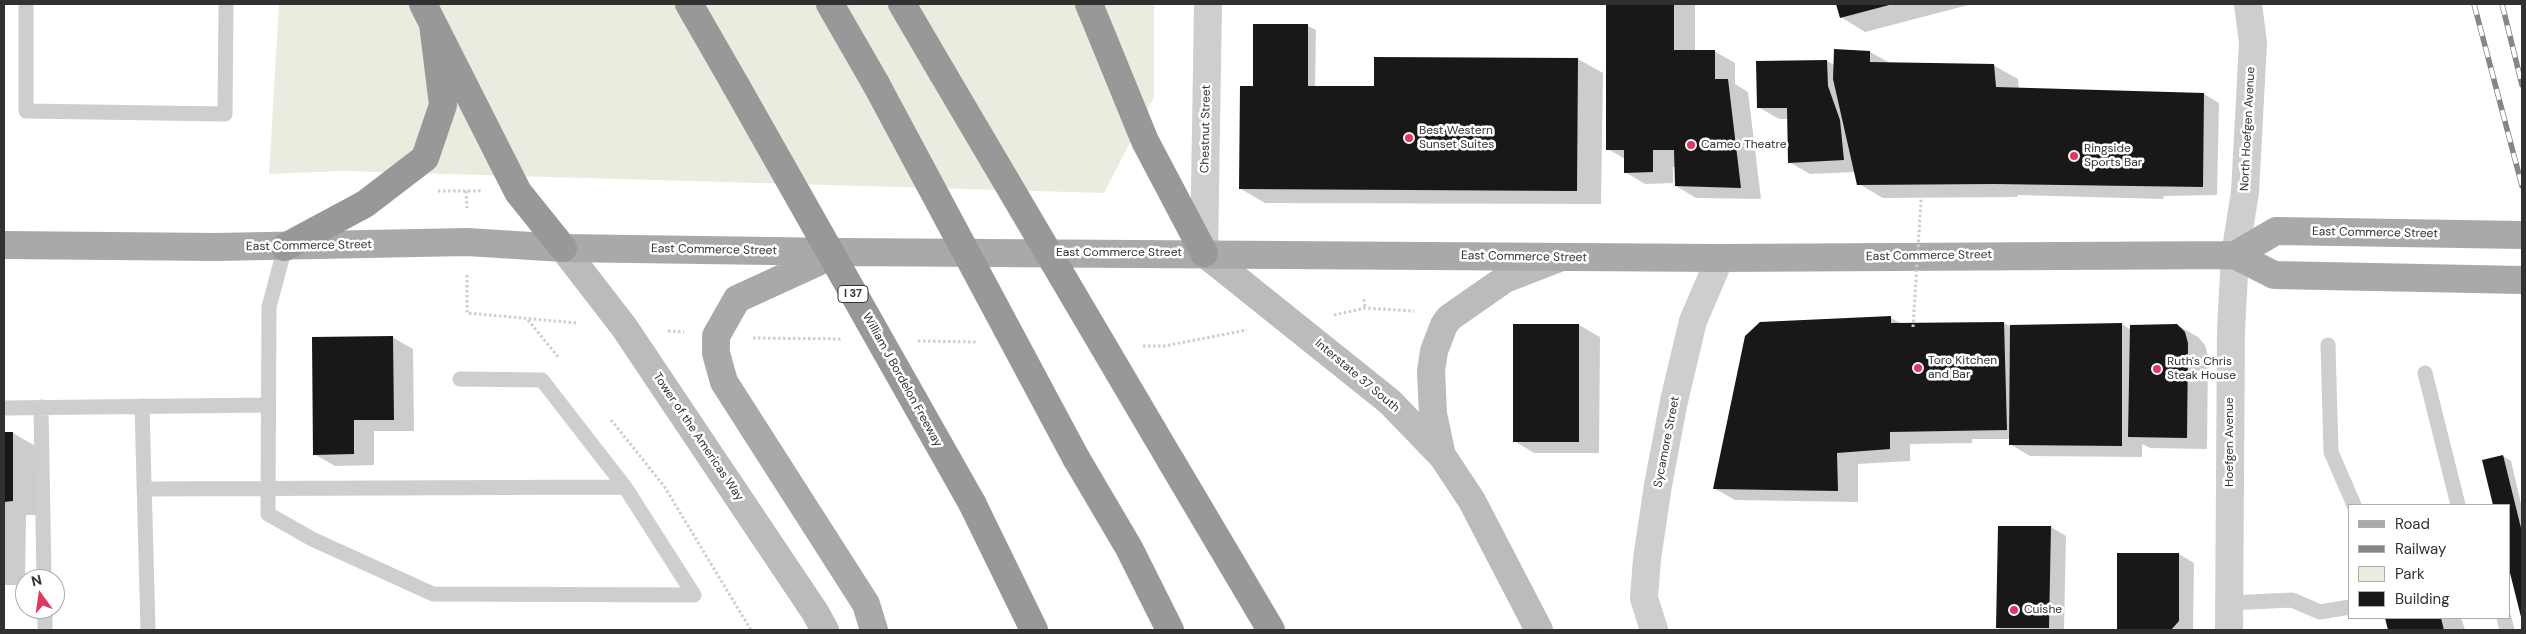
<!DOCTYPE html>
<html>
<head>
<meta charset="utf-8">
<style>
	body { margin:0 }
	#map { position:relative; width:2526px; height:634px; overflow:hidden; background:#fff; font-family:"DM Sans",sans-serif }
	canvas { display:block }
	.frame { position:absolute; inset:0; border:5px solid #313131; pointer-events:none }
	.legend { position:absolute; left:2348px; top:504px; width:162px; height:115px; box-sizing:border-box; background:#fff; border:1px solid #adadad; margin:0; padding:6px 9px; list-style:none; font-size:15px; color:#313131 }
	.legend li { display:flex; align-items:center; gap:10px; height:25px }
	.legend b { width:25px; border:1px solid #adadad }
	.north { position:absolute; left:15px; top:569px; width:50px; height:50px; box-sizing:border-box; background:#fff; border:1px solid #adadad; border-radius:50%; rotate:346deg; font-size:14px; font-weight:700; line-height:20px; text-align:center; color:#313131 }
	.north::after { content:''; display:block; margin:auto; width:18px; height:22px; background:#e53561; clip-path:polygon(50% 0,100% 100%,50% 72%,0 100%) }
</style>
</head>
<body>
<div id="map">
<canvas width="2526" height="634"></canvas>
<div class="frame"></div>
<ul class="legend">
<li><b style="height:6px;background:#a9a9a9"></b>Road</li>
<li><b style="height:6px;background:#868686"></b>Railway</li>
<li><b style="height:14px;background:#e9eddf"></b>Park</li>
<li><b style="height:14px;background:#181818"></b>Building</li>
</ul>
<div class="north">N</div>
</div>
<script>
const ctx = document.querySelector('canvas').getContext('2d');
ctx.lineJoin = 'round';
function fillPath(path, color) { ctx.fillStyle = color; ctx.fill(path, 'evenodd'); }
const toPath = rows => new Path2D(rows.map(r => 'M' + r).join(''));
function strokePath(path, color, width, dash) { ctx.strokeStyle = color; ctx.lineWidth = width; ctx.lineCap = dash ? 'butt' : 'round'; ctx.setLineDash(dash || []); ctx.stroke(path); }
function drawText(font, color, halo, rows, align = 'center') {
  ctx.font = font + ' "DM Sans",sans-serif'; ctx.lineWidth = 5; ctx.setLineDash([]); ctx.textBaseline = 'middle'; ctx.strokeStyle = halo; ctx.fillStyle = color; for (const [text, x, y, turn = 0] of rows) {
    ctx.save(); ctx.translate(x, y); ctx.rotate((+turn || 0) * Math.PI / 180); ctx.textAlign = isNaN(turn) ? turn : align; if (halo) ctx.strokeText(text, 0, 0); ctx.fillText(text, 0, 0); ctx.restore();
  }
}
fillPath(toPath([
	[279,4,1154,4,1154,97,1104,193,343,171,269,174]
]), '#e9eddf');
fillPath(toPath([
	[1608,4,1695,4,1695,51,1714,51,1735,63,1735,84,1748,92,1761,199,1696,198,1676,186,1675,167,1673,167,1673,183,1645,184,1625,172,1625,159,1608,149],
	[1837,4,1972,4,1865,32,1841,17],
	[1308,26,1316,30,1315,87,1375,88,1375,58,1578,59,1603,73,1601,204,1265,203,1241,189,1258,87],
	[1870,52,1890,63,1993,65,2018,79,2019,89,2204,94,2219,103,2217,195,2164,196,2163,199,2018,195,2017,197,1883,198,1859,184,1856,172,1810,174,1789,162,1788,119,1779,119,1758,107,1827,61,1834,65],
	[1891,318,1902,324,2004,323,2011,327,2122,324,2131,330,2177,325,2198,337,2205,345,2208,356,2207,449,2150,448,2142,444,2142,457,2030,456,2010,444,2010,439,1972,439,1972,443,1910,444,1910,461,1858,464,1858,502,1735,500,1714,488],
	[1514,325,1579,325,1600,337,1599,453,1534,453,1514,441],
	[392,337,413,349,414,431,374,431,374,465,335,466,314,454],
	[4,433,13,433,37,447,37,515,26,515,25,585,4,585],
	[2503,456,2511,461,2522,508,2522,618,2510,568,2510,505,2494,505,2483,461],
	[2051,527,2066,536,2064,630,2002,630,1997,627],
	[2118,554,2179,554,2194,563,2193,630,2118,630],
	[2387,618,2459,618,2462,620,2465,630,2390,630]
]), '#0003');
fillPath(toPath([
	[1606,4,1674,4,1674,50,1715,50,1715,79,1728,79,1741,188,1675,186,1674,150,1653,150,1653,172,1624,173,1624,150,1606,150],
	[1836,4,1893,4,1840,18],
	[1253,24,1308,24,1308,86,1374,86,1374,57,1578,58,1577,191,1239,189,1240,86,1253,86],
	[1834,49,1870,51,1870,62,1994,64,1996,87,2204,93,2203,187,1993,184,1857,185,1833,79],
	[1827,60,1828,86,1840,120,1844,160,1788,163,1787,108,1757,108,1756,61],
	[1891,316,1891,323,2004,322,2007,430,1890,432,1890,449,1837,453,1838,491,1713,489,1745,336,1760,322],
	[2122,323,2122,446,2009,445,2010,325],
	[1513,324,1579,324,1579,442,1513,442],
	[2177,324,2185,332,2188,343,2187,438,2128,437,2130,325],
	[393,336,394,420,354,420,354,454,313,455,312,337],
	[4,432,13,432,13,501,4,502],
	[2503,455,2522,532,2522,621,2510,573,2510,505,2493,505,2482,460],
	[1998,526,2051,526,2049,628,1996,628],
	[2117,553,2179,553,2179,621,2171,630,2117,630],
	[2385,618,2441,618,2444,630,2388,630]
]), '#181818');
strokePath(toPath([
	[438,191,481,191],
	[466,191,467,208],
	[467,275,467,313,577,323],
	[1364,299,1365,308],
	[1334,315,1365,308,1414,311],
	[528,320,559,358],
	[668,331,684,332],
	[753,338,842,339],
	[918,341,976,342],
	[1143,346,1164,346,1247,330],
	[611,420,664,486,751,630]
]), '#cecece', 3, [2.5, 2.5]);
strokePath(toPath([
	[26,4,26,111,225,114,226,4],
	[285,247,269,307,268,514,312,539,433,594,694,595],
	[2328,345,2331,452,2354,505],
	[2425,373,2458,505],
	[460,379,542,380,625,487,694,595],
	[142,406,148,630],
	[41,407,44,579],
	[5,408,268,405],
	[144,489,625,487],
	[2229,603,2292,600,2320,612,2350,607],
	[45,609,45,627],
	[2504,618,2507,630]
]), '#cecece', 15);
strokePath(toPath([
	[1204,253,1208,4],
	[1654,630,1644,598,1647,559,1658,485,1674,401,1693,321,1720,258],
	[2229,630,2231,330,2235,255,2245,192,2253,43,2248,4]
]), '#cecece', 28);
strokePath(toPath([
	[563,248,624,327,815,612,825,630],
	[1204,253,1390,402,1443,457,1472,501,1539,630],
	[1442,456,1433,414,1431,371,1434,351,1444,325,1449,318,1505,279,1562,257]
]), '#bbb', 28);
strokePath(toPath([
	[4,245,216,247,467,242,563,248,840,252,1720,258,2235,255,2274,275,2522,280],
	[2235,255,2276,231,2522,235],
	[831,256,737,299,716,336,716,353,724,382,866,604,874,630]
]), '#a9a9a9', 28);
strokePath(toPath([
	[423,4,518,192,563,248],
	[689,4,735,84],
	[830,4,876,84],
	[902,4,943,74],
	[1089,4,1145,141,1204,253],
	[285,247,365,204,425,158,443,105,433,24],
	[1076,458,1129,548,1170,630],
	[1171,461,1271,630],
	[972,503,1034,630]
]), '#989898', 28);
const rail = toPath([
	[2474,4,2522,186],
	[2502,4,2522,85]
]);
strokePath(rail, '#868686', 5.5);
strokePath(rail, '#fff', 4, [11]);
strokePath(toPath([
	[1913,327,1922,185]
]), '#cecece', 3, [2.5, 2.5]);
strokePath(toPath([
	[943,74,1171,461],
	[735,84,972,503],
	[876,84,1076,458]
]), '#989898', 28);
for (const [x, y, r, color] of [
	[1409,138,5,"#e53561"],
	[1691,145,5,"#e53561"],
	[2074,156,5,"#e53561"],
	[1918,368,5,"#e53561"],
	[2157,369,5,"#e53561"],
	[2014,610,5,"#e53561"]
]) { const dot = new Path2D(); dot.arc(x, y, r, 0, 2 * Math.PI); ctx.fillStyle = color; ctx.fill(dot); strokePath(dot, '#fff', 2); }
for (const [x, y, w] of [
	[853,294,30]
]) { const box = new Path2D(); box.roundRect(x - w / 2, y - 8.5, w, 17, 4); ctx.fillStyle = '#fff'; ctx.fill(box); strokePath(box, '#313131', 1); }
drawText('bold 11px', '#313131', null, [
	["I 37",853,294]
]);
drawText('12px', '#313131', '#fff', [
	["Chestnut Street",1206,129,-89],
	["North Hoefgen Avenue",2248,129,-87],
	["East Commerce Street",2375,233,1],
	["East Commerce Street",309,246,-1],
	["East Commerce Street",714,250,1],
	["East Commerce Street",1119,253],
	["East Commerce Street",1929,256,-1],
	["East Commerce Street",1524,257,1],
	["Interstate 37 South",1357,376,40],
	["William J Bordelon Freeway",902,380,61],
	["Tower of the Americas Way",698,437,56],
	["Sycamore Street",1667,442,-79],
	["Hoefgen Avenue",2230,442,-90]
]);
drawText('12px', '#313131', '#fff', [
	["Best Western",1419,131],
	["Sunset Suites",1419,145],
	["Cameo Theatre",1701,145],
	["Ringside",2084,149],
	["Sports Bar",2084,163],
	["Toro Kitchen",1928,361],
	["and Bar",1928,375],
	["Ruth's Chris",2167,362],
	["Steak House",2167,376],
	["Cuishe",2024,610]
], 'left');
</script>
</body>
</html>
